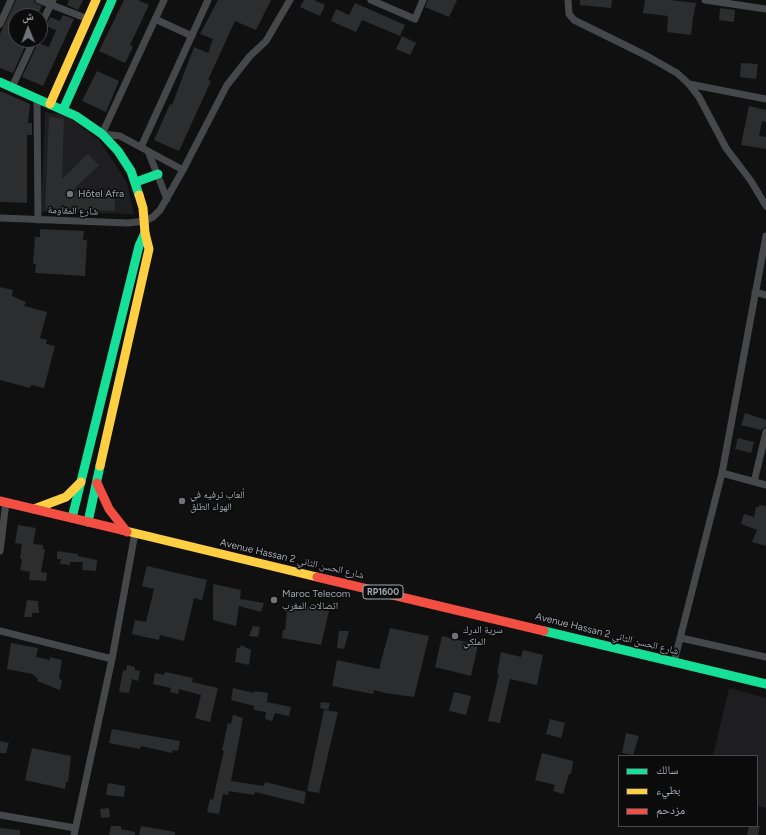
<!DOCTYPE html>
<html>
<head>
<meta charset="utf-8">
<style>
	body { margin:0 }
	#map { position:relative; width:766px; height:835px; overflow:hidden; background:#101011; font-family:Figtree,"Noto Naskh Arabic",sans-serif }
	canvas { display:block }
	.legend { position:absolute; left:618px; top:755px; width:140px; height:72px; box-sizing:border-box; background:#0b0b0c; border:1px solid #48494e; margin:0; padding:5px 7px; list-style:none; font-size:12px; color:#a3a7b0 }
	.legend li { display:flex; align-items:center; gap:8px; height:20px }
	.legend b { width:20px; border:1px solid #48494e }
	.north { position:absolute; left:8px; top:8px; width:40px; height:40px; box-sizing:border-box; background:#0b0b0c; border:1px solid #48494e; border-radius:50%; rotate:359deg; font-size:11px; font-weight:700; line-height:16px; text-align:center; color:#a3a7b0 }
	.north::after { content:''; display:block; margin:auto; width:14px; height:18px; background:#707278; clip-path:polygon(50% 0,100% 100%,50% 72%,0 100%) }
</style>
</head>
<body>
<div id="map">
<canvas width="766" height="835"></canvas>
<ul class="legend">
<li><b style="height:5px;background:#16e098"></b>سالك</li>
<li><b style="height:5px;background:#ffcf43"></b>بطيء</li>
<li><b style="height:5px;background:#f24e42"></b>مزدحم</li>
</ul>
<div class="north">ش</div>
</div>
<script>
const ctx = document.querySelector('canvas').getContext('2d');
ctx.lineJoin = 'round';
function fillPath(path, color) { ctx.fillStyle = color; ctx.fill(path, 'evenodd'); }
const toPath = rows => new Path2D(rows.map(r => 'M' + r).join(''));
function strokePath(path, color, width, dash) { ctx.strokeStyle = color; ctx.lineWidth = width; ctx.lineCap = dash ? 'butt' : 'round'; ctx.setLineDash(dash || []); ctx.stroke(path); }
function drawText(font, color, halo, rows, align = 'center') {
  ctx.font = font + ' Figtree,"Noto Naskh Arabic",sans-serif'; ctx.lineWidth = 3; ctx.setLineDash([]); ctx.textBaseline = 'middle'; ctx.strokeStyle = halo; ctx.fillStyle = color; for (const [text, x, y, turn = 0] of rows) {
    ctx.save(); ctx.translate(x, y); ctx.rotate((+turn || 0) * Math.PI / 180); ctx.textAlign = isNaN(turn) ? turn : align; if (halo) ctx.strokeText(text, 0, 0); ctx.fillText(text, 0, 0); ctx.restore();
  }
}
fillPath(toPath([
	[45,112,66,115,100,141,127,183,134,214,41,212],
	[729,688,766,698,766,808,757,806,757,756,713,756]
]), '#1e1d1f');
fillPath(toPath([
	[16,0,34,0,35,3,42,6,37,16,16,16,16,40,28,40,13,73,0,68,0,34],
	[69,0,83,0,78,10,67,5],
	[124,0,138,0,149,5,130,45,133,47,125,63,99,51],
	[218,0,271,0,256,30,235,21,208,80,211,81,179,151,154,140,170,104,172,105,194,47,208,53,213,39,200,34],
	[304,0,314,0,325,5,320,16,300,7],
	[428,0,457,0,449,17,425,7],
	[580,0,612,0,611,8,580,5],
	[645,0,670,0,696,3,693,18,691,35,667,32,668,16,643,13],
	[355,3,405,25,400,36,362,20,356,32,331,21,336,9,349,15],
	[720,8,735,10,734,22,719,20],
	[63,15,74,19,43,86,22,77,38,43,49,47,56,30,46,26,50,17,60,21],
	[402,36,416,43,410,55,396,49],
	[741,63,758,64,756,79,740,77],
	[97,71,119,81,106,112,82,101],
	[0,91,30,104,28,123,32,123,32,135,27,135,27,203,0,202],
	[749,106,766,110,766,122,762,121,759,136,766,137,766,149,741,145],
	[49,117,64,119,62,179,88,154,99,165,72,191,115,193,115,211,45,209],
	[40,229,84,231,83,240,87,240,85,276,35,273,36,264,33,264,35,237,40,237],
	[0,287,13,290,12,296,26,302,24,306,47,312,40,338,47,340,46,344,55,346,44,388,31,385,30,388,0,380],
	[745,413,766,420,766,427,761,430,741,425],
	[738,438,754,442,751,453,735,449],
	[759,505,766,506,766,546,752,542,757,530,741,524,744,514,754,517,756,507,759,507],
	[18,525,36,528,33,544,43,545,43,549,45,549,41,572,47,573,46,581,29,580,30,572,20,570,22,559,20,558,22,544,15,543],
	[57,551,78,554,78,556,97,560,96,571,82,570,83,562,70,562,70,565,60,564,61,559,57,559],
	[147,566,207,580,202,600,194,598,184,641,160,635,159,640,132,634,135,620,146,622,154,589,142,586],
	[213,584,241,590,240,599,264,603,261,612,239,606,236,626,213,620],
	[27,600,38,601,39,613,32,613,32,617,24,617],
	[294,604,329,611,321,645,282,638,283,630,285,630,287,610,292,611],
	[253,626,260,627,258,637,249,636],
	[390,628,429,636,414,697,385,693,374,690,373,694,332,686,337,660,379,669],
	[339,631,349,631,344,649,337,648],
	[442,636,478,645,471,676,435,667],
	[11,643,38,648,36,657,50,660,50,657,62,660,59,679,62,680,60,690,37,681,38,679,32,674,7,669],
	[241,645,251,650,249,665,235,662,237,648,240,648],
	[523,650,543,655,537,685,510,679,500,723,488,721,499,674,497,674,501,652,521,657],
	[127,665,135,667,135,670,140,671,138,681,132,679,129,693,119,692,123,670,126,671],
	[165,672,193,678,192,682,218,688,210,722,195,718,201,695,179,689,178,694,170,692,171,688,153,684,155,673,164,675],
	[233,688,254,693,255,691,268,693,267,702,291,707,289,716,275,713,272,721,265,719,266,712,254,710,254,706,231,700],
	[454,692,471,696,466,715,449,711],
	[321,702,330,703,328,710,320,708],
	[324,710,338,712,319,793,307,791],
	[233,715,243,718,231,781,264,786,265,782,306,792,304,804,255,792,254,795,229,791,228,795,223,794,219,814,207,812,210,799,213,800,221,763,224,751,222,750,228,723,231,724],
	[550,719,565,723,561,738,546,734],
	[112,729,180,741,178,751,173,750,172,753,141,746,140,749,109,743],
	[626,733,639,736,633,755,622,753],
	[0,741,9,743,6,753,0,753],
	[32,748,71,756,68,782,66,782,65,789,25,780],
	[542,753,573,761,571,774,569,774,563,794,553,791,555,785,535,780],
	[108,783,125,786,124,797,106,795],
	[109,808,110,817,101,818,100,809],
	[111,826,121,826,121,829,135,832,135,835,109,835],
	[141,826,175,832,175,835,139,835],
	[749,826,760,826,758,835,747,835],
	[0,828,20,830,20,835,0,835]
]), '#2c2d2e');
strokePath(toPath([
	[39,0,88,19],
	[164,0,102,134,120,136,183,170],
	[371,0,415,19,423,0],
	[568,0,569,14,574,20,647,56,677,73,689,84,699,97,726,148,751,181,766,206],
	[705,0,766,9],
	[155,19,192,36],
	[0,24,11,0],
	[40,27,53,0],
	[689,84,766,99],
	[12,87,34,40],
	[37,99,38,220],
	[141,147,208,0],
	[148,151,167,199],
	[0,218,128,223,145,221,153,217,160,210,183,170,227,85,250,56,266,41,290,0],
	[755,292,766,295],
	[722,473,766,485],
	[754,482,766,432],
	[0,551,6,502],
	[0,631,112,659],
	[681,638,766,657],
	[674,662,722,473,766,236],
	[0,815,75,828],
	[74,835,112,659,135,533]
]), '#45474a', 7);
strokePath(toPath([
	[0,82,76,116,102,134,118,151,131,171,139,195],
	[63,110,112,0],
	[136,182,158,174],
	[72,518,139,246,145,233],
	[88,522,100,466],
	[544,631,766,684]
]), '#16e098', 9);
strokePath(toPath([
	[50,104,96,0],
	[100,466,149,249,145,233,143,208,139,195],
	[34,509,66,497,81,482],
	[122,530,317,577]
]), '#ffcf43', 9);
strokePath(toPath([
	[97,483,109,509,127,532],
	[0,501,122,530],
	[317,577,544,631]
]), '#f24e42', 9);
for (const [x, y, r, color] of [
	[70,194,4,"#707278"],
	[182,501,4,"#707278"],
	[274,600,4,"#707278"],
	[455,636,4,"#707278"]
]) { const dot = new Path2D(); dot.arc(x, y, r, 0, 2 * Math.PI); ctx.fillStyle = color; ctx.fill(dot); strokePath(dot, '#0b0b0c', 1.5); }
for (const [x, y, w] of [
	[383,592,40]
]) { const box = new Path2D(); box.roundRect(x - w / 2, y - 7, w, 14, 3); ctx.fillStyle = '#0b0b0c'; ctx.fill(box); strokePath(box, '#a3a7b0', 1); }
drawText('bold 9px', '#a3a7b0', null, [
	["RP1600",383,592]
]);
drawText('10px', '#a3a7b0', '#0b0b0c', [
	["Hôtel Afra",78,194],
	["ألعاب ترفيه في",190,495],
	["الهواء الطلق",190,507],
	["Maroc Telecom",282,594],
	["اتصالات المغرب",282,606],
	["سرية الدرك",463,630],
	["الملكي",463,642]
], 'left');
drawText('10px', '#a3a7b0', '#0b0b0c', [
	["شارع المقاومة",73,211,2],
	["Avenue Hassan 2 شارع الحسن الثاني",292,559,13],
	["Avenue Hassan 2 شارع الحسن الثاني",607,634,14]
]);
</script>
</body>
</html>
